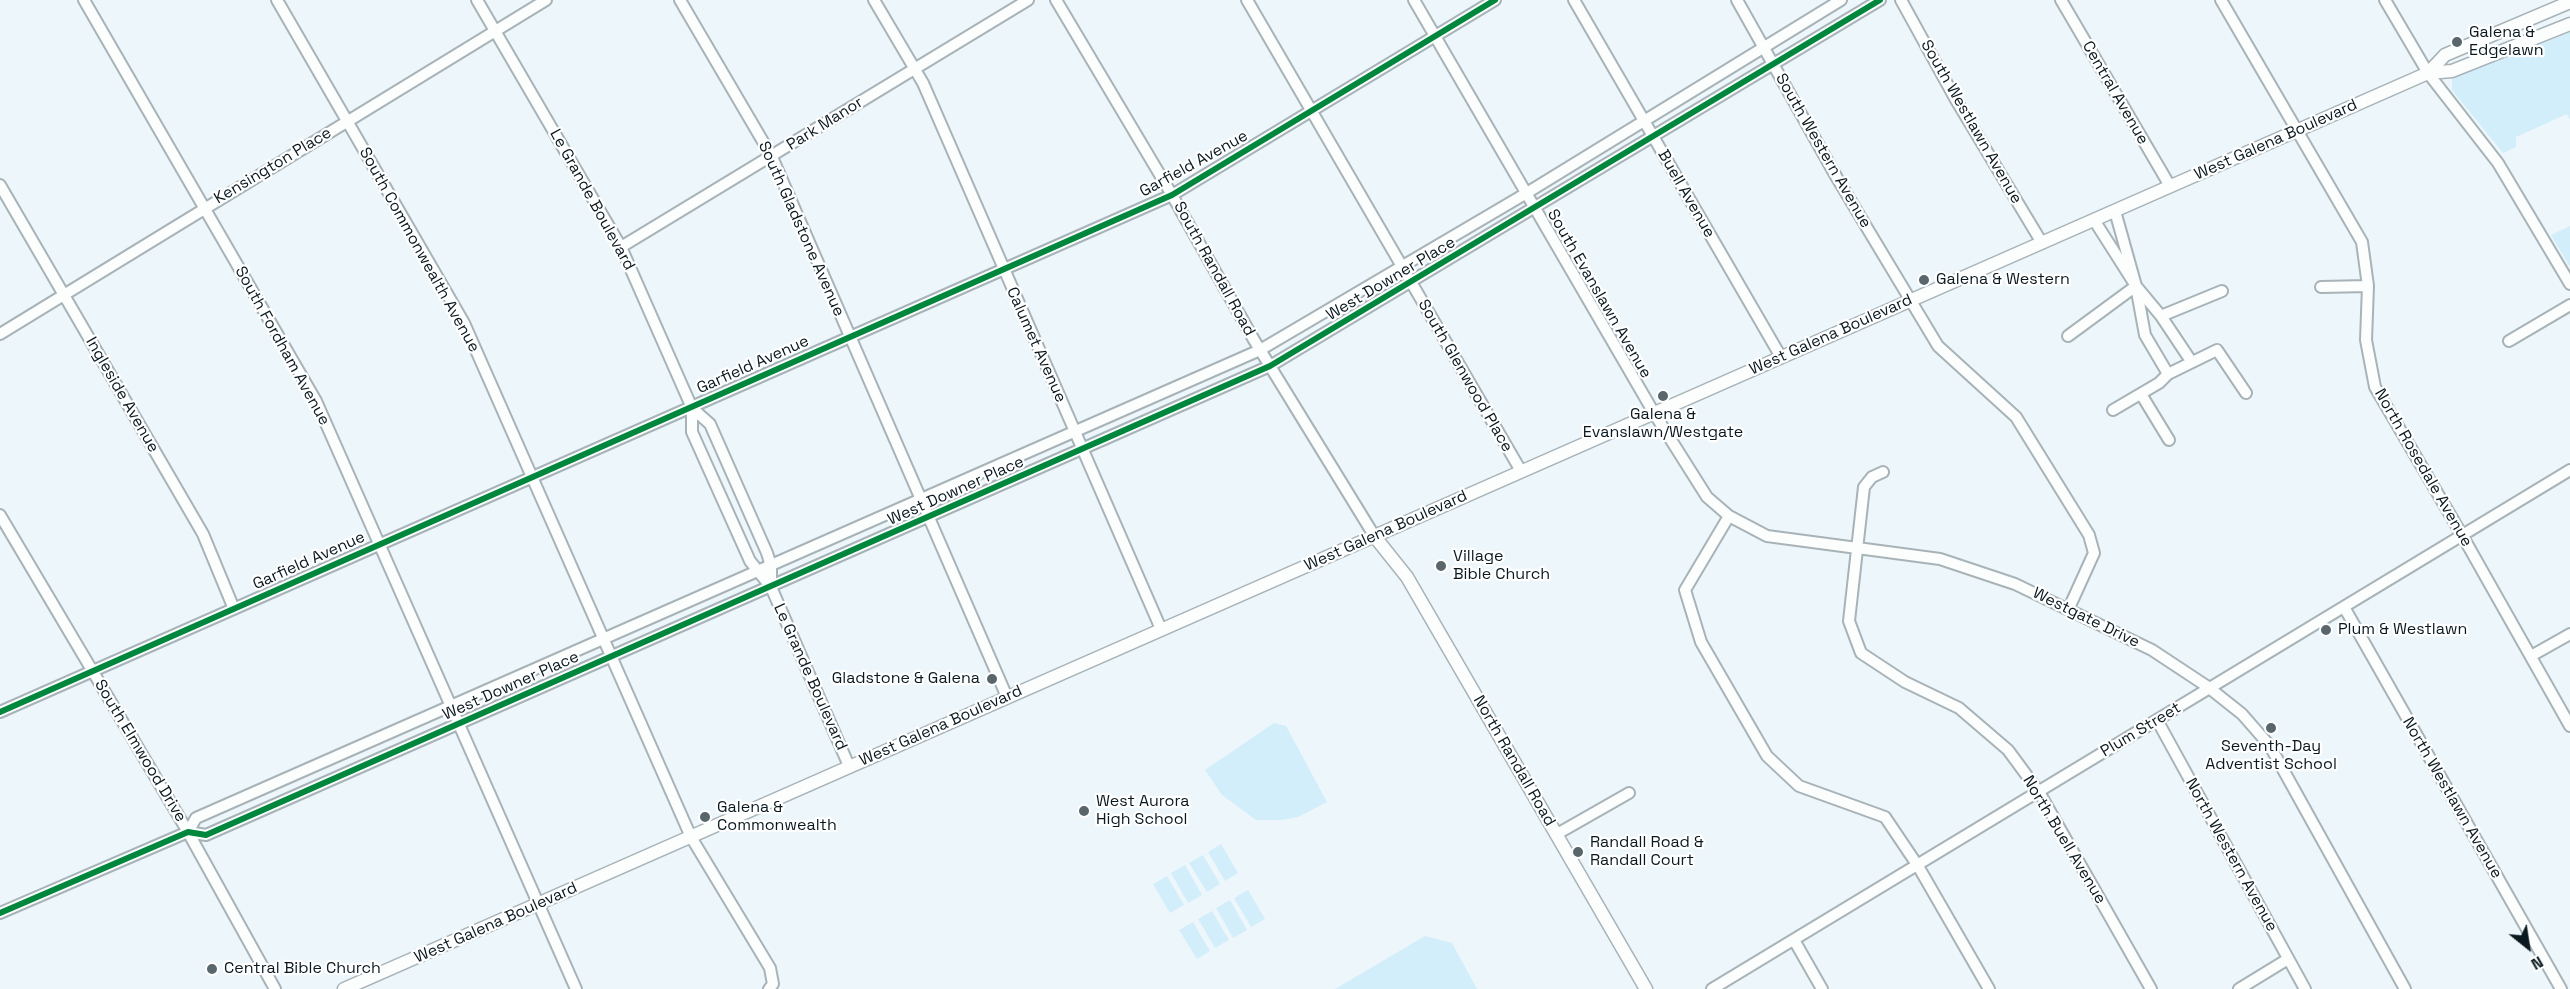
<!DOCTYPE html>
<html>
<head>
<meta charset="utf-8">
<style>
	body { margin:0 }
	#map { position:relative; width:2570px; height:989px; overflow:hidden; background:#edf6fa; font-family:"Space Grotesk",sans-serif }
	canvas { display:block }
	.north { position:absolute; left:2498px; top:917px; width:60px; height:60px; -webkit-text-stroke:4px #fff; paint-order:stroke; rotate:150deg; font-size:16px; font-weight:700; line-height:24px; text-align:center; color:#0a191f }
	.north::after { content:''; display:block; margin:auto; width:21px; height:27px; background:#0a191f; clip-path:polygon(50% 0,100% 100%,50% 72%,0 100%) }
</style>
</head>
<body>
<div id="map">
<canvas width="2570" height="989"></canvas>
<div class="north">N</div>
</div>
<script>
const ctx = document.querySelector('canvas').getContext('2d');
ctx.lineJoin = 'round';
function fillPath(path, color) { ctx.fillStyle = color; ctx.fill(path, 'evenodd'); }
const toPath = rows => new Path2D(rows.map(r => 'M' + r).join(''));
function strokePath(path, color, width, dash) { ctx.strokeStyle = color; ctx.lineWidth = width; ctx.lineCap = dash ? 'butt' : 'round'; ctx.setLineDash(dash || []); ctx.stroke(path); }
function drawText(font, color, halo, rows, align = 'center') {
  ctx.font = font + ' "Space Grotesk",sans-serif'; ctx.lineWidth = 4.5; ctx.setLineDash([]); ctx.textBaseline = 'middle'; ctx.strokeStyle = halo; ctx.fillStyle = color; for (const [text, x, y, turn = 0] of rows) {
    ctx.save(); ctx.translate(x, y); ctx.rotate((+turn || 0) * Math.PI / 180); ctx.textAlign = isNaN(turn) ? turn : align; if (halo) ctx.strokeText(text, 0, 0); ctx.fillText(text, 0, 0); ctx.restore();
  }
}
fillPath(toPath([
	[2570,31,2570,120,2567,114,2516,137,2516,147,2503,153,2452,90,2452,78,2456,74],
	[2570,226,2570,267,2551,235],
	[1274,723,1286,726,1327,802,1298,817,1282,820,1256,820,1222,795,1205,770],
	[1221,844,1238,873,1225,881,1208,852],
	[1203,855,1220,884,1207,892,1189,863],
	[1185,865,1202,895,1188,903,1171,873],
	[1167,876,1184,905,1170,913,1153,884],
	[1248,890,1265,919,1251,927,1234,898],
	[1230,900,1247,930,1233,938,1216,908],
	[1212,911,1229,940,1215,948,1198,919],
	[1193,922,1210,951,1197,959,1179,930],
	[1425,936,1452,943,1477,989,1335,989]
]), '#d3eefb');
const minor = toPath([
	[84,0,316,401,576,989],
	[277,0,464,323,691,837,770,968,773,984,769,989],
	[477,0,621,247,692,408,710,424,767,553,771,566,771,587],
	[680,0,772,157,1007,697],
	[874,0,923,83,1161,629],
	[1056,0,1172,195,1254,340,1375,537],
	[1247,0,1521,471],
	[1414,0,1654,413,1707,497,1729,516,1767,536,1940,559,2015,584,2152,650,2208,687,2242,714,2270,746,2405,989],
	[1574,0,1781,357],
	[1737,0,1837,178,1938,346,2016,417,2089,535,2094,553,2069,608],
	[1901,0,1956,100,2042,243],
	[2061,0,2170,186],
	[2221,0,2362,242,2368,286,2366,340,2375,387,2462,535,2570,726],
	[2385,0,2428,73,2498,163,2570,284],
	[0,185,203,534,234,609],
	[2115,211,2136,286,2145,335,2168,374],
	[2094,220,2136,286,2161,316,2191,361],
	[621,247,1028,0],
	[2321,287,2368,286],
	[2161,316,2222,291],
	[0,334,546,0],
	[2068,336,2136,286],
	[2509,341,2570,305],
	[2141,394,2169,440],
	[692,408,692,432,750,561,771,587,849,766],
	[2113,410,2159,383,2168,374,2217,350,2246,393],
	[1883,472,1872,477,1864,487,1849,621,1861,653,1905,682,1959,708,2008,750,2039,792,2151,989],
	[0,515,188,832,275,989],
	[1729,516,1685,590,1701,642,1767,756,1799,786,1885,817,1918,866,1989,989],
	[2344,607,2561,989],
	[2531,656,2570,634],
	[0,712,1172,195,1495,0],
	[2157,720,2305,989],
	[188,832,196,818,1260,350,1525,194,1841,0],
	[1557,834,1629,793],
	[0,913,188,832,206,835,1270,366,1880,0],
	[1794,940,1822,989],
	[1712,989,2570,470],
	[2239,989,2288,959]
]);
const major = toPath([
	[2428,73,2445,55,2570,2],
	[1375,537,1407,577,1646,989],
	[344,989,2428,73,2452,71,2570,24]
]);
strokePath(minor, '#a8b3b8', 14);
strokePath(major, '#a8b3b8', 15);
strokePath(minor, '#fcfefe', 10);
strokePath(major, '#fcfefe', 12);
strokePath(toPath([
	[0,712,1172,195,1495,0],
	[0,913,188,832,206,835,1270,366,1880,0]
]), '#00873e', 6);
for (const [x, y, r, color] of [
	[2457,42,6,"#59666c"],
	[1924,280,6,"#59666c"],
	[1663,396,6,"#59666c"],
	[1441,566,6,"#59666c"],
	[2326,630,6,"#59666c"],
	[992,679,6,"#59666c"],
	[2271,728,6,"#59666c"],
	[1084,811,6,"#59666c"],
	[705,817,6,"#59666c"],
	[1578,852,6,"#59666c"],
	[212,969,6,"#59666c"]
]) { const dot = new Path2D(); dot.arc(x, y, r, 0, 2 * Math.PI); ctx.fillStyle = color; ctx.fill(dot); strokePath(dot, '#fff', 2); }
drawText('16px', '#0a191f', '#fff', [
	["Galena &",2469,33],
	["Edgelawn",2469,51],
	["Galena & Western",1936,280],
	["Galena &",1663,415,"center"],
	["Evanslawn/Westgate",1663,433,"center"],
	["Village",1453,557],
	["Bible Church",1453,575],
	["Plum & Westlawn",2338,630],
	["Gladstone & Galena",980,679,"right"],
	["Seventh-Day",2271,747,"center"],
	["Adventist School",2271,765,"center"],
	["West Aurora",1096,802],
	["High School",1096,820],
	["Galena &",717,808],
	["Commonwealth",717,826],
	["Randall Road &",1590,843],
	["Randall Court",1590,861],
	["Central Bible Church",224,969]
], 'left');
drawText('16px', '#0a191f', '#fff', [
	["Central Avenue",2115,93,60],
	["South Westlawn Avenue",1971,122,60],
	["Park Manor",825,124,-32],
	["West Galena Boulevard",2276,140,-24],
	["South Western Avenue",1823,151,60],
	["Garfield Avenue",1194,164,-29],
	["Kensington Place",273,166,-31],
	["Buell Avenue",1686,194,60],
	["Le Grande Boulevard",592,200,61],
	["South Gladstone Avenue",801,229,66],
	["South Commonwealth Avenue",419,250,61],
	["South Randall Road",1214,269,61],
	["West Downer Place",1391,279,-31],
	["South Evanslawn Avenue",1599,294,60],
	["West Galena Boulevard",1831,335,-24],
	["Calumet Avenue",1036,345,66],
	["South Fordham Avenue",282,346,61],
	["Garfield Avenue",753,365,-24],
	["South Glenwood Place",1465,376,60],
	["Ingleside Avenue",122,395,60],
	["North Rosedale Avenue",2423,468,60],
	["West Downer Place",956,491,-24],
	["West Galena Boulevard",1386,531,-24],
	["Garfield Avenue",309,561,-24],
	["Westgate Drive",2086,618,26],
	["Le Grande Boulevard",810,677,66],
	["West Downer Place",511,686,-24],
	["West Galena Boulevard",941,726,-24],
	["Plum Street",2141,730,-31],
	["South Elmwood Drive",140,751,59],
	["North Randall Road",1514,761,60],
	["North Westlawn Avenue",2452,798,60],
	["North Buell Avenue",2064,840,59],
	["North Western Avenue",2231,855,61],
	["West Galena Boulevard",496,923,-24]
]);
</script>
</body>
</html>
